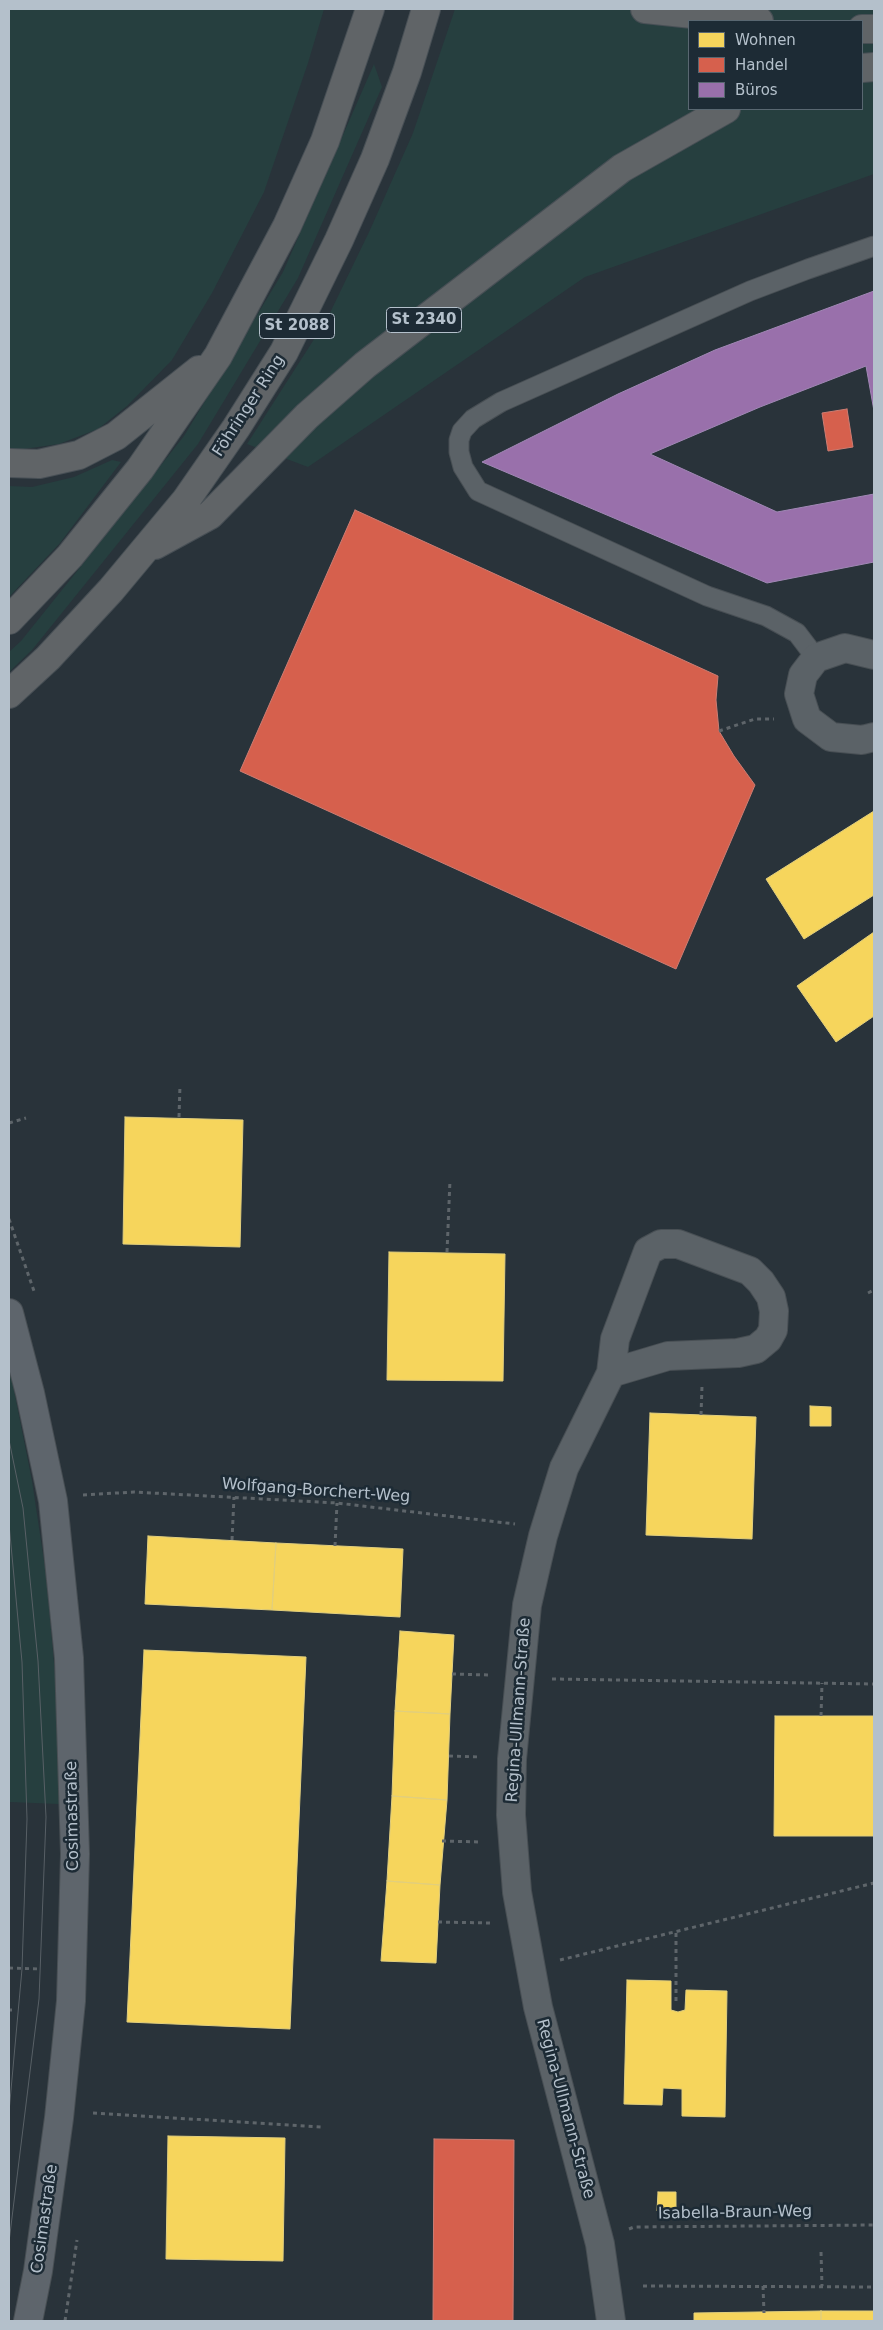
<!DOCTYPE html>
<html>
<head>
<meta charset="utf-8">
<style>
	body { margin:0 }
	#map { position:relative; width:883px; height:2330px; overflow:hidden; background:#29333a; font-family:"DejaVu Sans",sans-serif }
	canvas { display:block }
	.frame { position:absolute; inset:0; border:10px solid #b4c0cb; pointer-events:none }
	.legend { position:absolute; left:688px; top:20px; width:175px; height:90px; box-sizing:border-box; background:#1d2b35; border:1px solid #596771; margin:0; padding:6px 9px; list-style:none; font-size:15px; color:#b4c0cb }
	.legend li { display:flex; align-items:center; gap:10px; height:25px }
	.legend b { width:25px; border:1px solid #596771 }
</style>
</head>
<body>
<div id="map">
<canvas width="883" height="2330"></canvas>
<div class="frame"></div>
<ul class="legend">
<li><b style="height:14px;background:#f6d55c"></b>Wohnen</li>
<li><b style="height:14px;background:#d6604d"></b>Handel</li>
<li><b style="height:14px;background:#9970ab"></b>Büros</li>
</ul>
</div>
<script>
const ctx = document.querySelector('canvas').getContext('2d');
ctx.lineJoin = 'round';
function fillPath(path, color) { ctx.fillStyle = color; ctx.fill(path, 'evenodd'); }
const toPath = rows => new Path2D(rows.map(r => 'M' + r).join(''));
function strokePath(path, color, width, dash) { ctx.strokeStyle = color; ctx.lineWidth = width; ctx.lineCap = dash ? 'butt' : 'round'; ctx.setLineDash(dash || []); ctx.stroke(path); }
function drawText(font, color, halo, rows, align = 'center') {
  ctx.font = font + ' "DejaVu Sans",sans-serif'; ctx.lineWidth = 5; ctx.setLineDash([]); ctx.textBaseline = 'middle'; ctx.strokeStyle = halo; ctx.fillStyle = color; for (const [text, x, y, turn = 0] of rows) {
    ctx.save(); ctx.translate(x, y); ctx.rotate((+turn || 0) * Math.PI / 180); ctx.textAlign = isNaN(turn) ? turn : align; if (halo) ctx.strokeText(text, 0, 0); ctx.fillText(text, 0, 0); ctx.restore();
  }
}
fillPath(toPath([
	[9,9,324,9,308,63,264,192,212,293,172,360,127,406,98,429,59,444,17,450,9,449],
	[455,9,874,9,874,174,585,277,308,467,247,444,327,319,370,230,413,133],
	[689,21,862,21,862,109,689,109],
	[374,64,382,87,298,278,198,444,32,650,9,672,9,652,21,641,78,570,184,436,283,272],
	[112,460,121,462,60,543,9,597,9,486,32,487,74,477],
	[9,1365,32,1481,46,1574,59,1719,59,1804,9,1802]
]), '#263f3f');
const homes = toPath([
	[874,811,874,895,804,939,766,879,874,811],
	[874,932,874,1016,836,1042,797,986,874,932],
	[125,1117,243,1120,240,1247,123,1244,125,1117],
	[389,1252,505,1254,503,1381,387,1380,389,1252],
	[810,1406,831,1407,831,1426,810,1426,810,1406],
	[650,1413,756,1417,752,1539,646,1535,650,1413],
	[148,1536,276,1543,272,1610,145,1604,148,1536],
	[276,1543,403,1549,400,1617,272,1610,276,1543],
	[400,1631,454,1635,450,1714,395,1711,400,1631],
	[144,1650,306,1657,290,2029,127,2022,144,1650],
	[395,1711,450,1714,447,1800,392,1796,395,1711],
	[775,1716,874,1716,874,1836,774,1836,775,1716],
	[392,1796,447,1800,440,1885,387,1881,392,1796],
	[387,1881,440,1885,436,1963,381,1961,387,1881],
	[627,1980,671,1981,671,2010,678,2012,685,2010,686,1990,727,1991,725,2117,682,2116,682,2089,663,2088,662,2105,624,2104,627,1980],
	[168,2136,285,2138,283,2261,166,2259,168,2136],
	[658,2192,676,2192,676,2212,657,2211,658,2192],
	[821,2311,821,2321,694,2321,694,2313,821,2311],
	[821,2311,874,2311,874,2321,821,2321,821,2311]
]);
fillPath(homes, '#f6d55c');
strokePath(homes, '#e2cf7d', 1);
const shops = toPath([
	[847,409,853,447,828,451,822,413,847,409],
	[355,510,718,676,716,700,719,731,734,756,755,785,676,969,240,771,355,510],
	[434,2139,514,2140,513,2321,433,2321,434,2139]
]);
fillPath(shops, '#d6604d');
strokePath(shops, '#cc7d73', 1);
const offices = toPath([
	[874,291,874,411,866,366,760,407,650,454,777,512,874,494,874,562,767,583,482,462,618,394,715,350,874,291]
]);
fillPath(offices, '#9970ab');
strokePath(offices, '#a188b5', 1);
const lane = toPath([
	[816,658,797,633,766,616,707,596,478,491,463,467,459,452,459,440,462,431,473,419,501,402,750,291,808,269,874,246]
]);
const street = toPath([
	[874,655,845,648,816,658,803,675,799,694,807,719,831,737,862,740,874,737],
	[611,2321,600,2244,538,2007,517,1892,511,1815,512,1759,527,1605,543,1536,564,1468,611,1373,615,1339,648,1251,661,1244,678,1244,750,1271,761,1282,771,1297,774,1311,773,1330,768,1339,756,1349,738,1353,668,1356,611,1373]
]);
const secondary = toPath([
	[9,1313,30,1393,53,1501,69,1658,75,1854,71,2001,59,2118,38,2271,28,2321]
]);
const highway = toPath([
	[645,9,759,21],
	[862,29,874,29],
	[862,68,874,67],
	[9,463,39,464,79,455,116,436,199,370],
	[155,545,210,515,307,416,365,365,622,168,726,109],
	[9,620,70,556,140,469,218,356,287,226,325,141,370,9],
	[9,694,48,658,111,590,186,500,236,428,284,352,339,240,375,159,407,72,426,9]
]);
strokePath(lane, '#484f54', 21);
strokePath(street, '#484f54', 30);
strokePath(secondary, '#484f54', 30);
strokePath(highway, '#474f55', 30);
strokePath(toPath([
	[719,731,755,719,774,719],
	[179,1117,180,1085],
	[9,1123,26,1118],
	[9,1219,35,1294],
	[447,1252,450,1180],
	[868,1293,874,1290],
	[701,1415,702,1386],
	[83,1495,134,1492,337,1503,515,1524],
	[232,1540,234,1497],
	[335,1546,337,1503],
	[452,1674,489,1675],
	[552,1679,874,1684],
	[821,1716,822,1683],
	[449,1756,481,1757],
	[442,1841,482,1842],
	[438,1922,490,1923],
	[560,1960,874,1883],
	[9,1968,41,1969],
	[676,2001,676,1931],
	[9,2010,12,2010],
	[93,2113,321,2127],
	[629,2229,634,2227,874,2225],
	[821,2252,822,2286],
	[643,2286,874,2287],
	[763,2286,764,2313],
	[65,2321,77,2240]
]), '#5e656a', 3, [4, 4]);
strokePath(lane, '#5b6267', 19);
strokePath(street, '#5b6267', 28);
strokePath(secondary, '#5e656c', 28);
strokePath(highway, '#606467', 28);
strokePath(toPath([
	[9,1440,23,1508,38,1661,46,1817,39,1999,9,2242],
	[9,1524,22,1662,27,1819,22,1969,9,2112]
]), '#586066', 1);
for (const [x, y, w] of [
	[424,320,75],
	[297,326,75]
]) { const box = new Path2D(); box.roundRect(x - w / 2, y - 12.5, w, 25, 4); ctx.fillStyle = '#1d2b35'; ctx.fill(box); strokePath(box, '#b4c0cb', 1); }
drawText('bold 15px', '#b4c0cb', null, [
	["St 2340",424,320],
	["St 2088",297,326]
]);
drawText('16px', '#b4c0cb', '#1d2b35', [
	["Föhringer Ring",249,406,-57],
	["Wolfgang-Borchert-Weg",316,1491,4],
	["Regina-Ullmann-Straße",519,1710,-86],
	["Cosimastraße",73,1816,-91],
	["Regina-Ullmann-Straße",565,2109,75],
	["Isabella-Braun-Weg",735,2213,-1],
	["Cosimastraße",45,2219,-82]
]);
</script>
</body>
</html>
